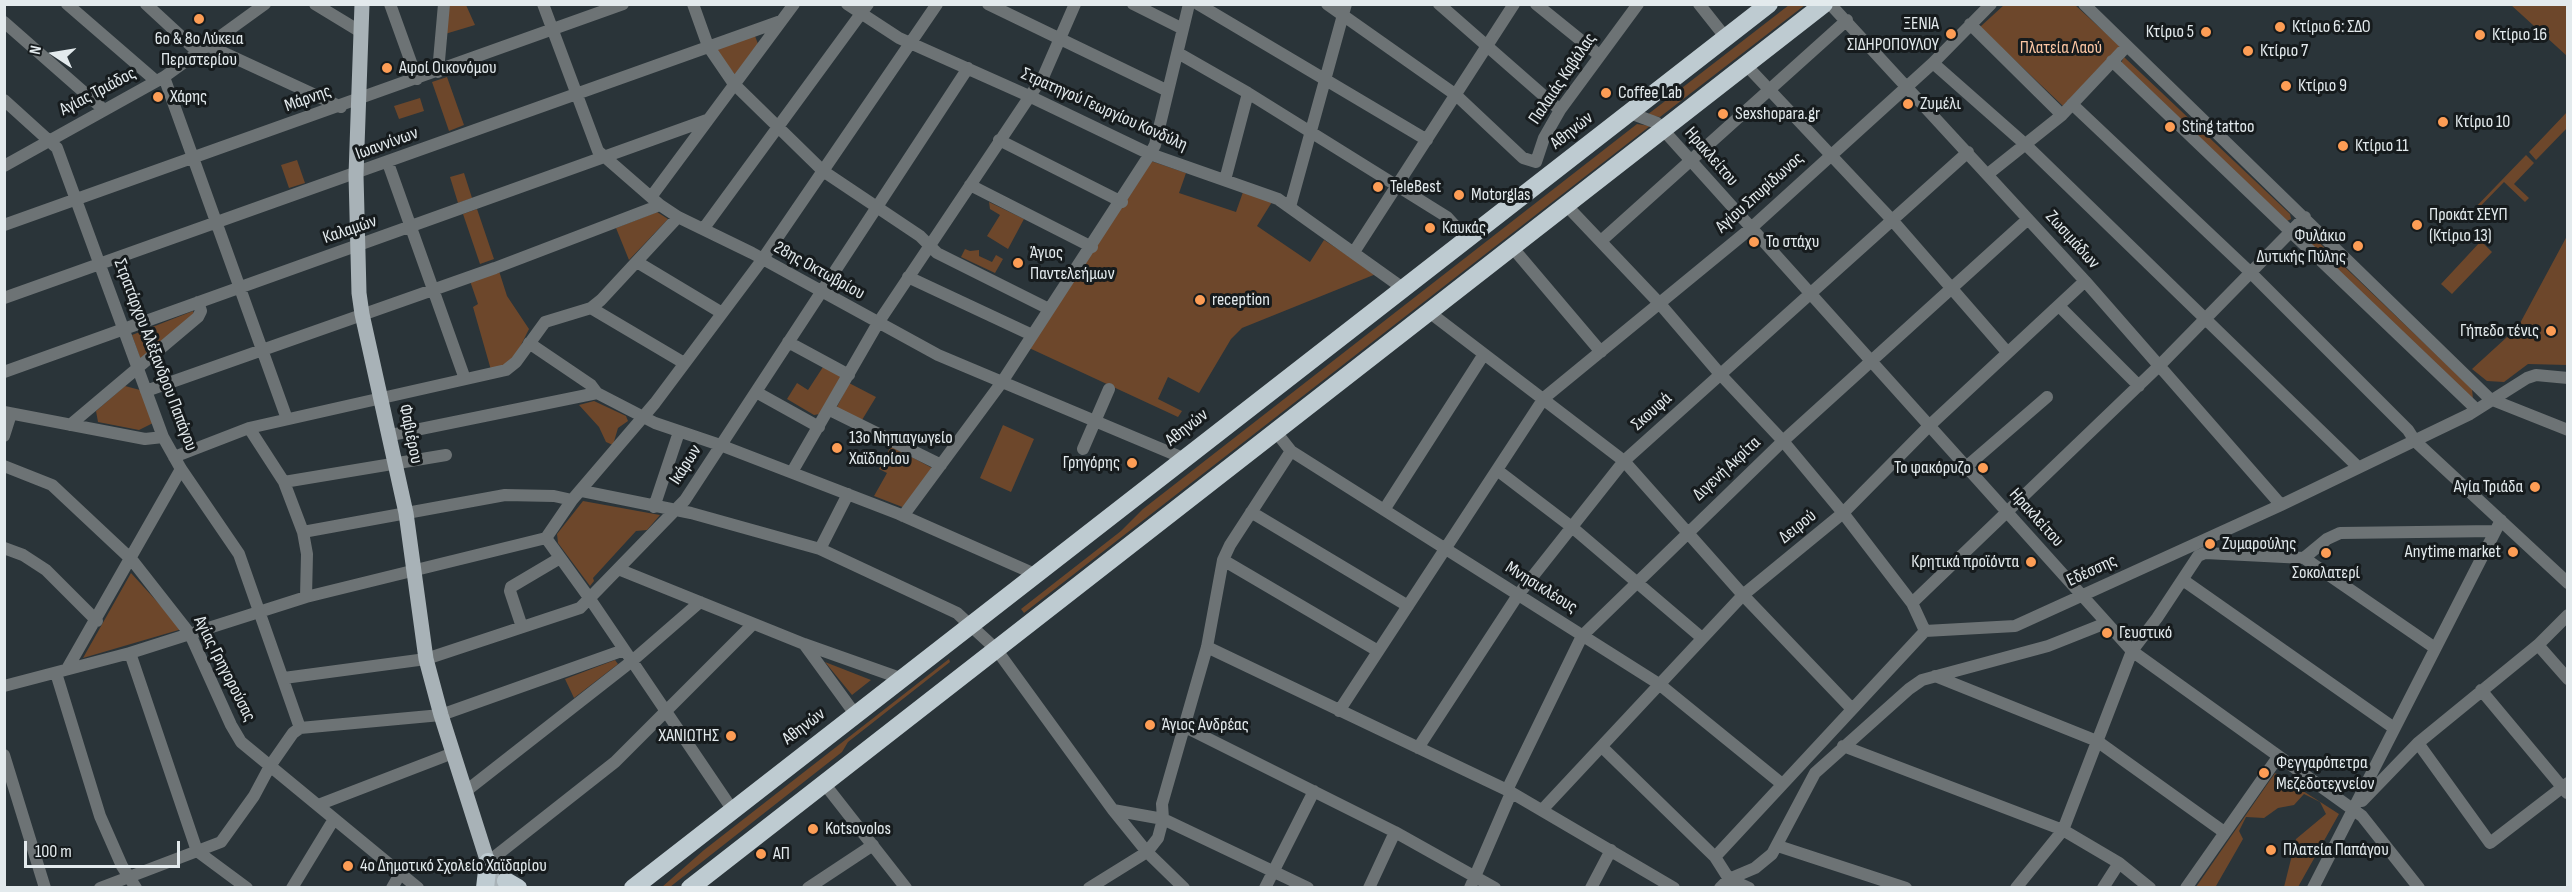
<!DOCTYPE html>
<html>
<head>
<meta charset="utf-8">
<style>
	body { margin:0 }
	#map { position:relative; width:2572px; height:892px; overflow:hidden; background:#2a3439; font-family:"Sofia Sans Condensed",sans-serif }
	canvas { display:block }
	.frame { position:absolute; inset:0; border:6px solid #e3eaed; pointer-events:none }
	.north { position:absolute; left:24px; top:24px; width:60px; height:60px; -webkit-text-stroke:4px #161b1d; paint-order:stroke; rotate:282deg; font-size:16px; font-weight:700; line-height:24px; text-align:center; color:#e3eaed }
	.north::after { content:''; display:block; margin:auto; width:21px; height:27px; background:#e3eaed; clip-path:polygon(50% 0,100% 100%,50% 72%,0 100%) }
	.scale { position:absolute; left:24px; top:841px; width:156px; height:27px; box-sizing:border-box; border:3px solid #e3eaed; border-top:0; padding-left:8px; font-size:18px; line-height:21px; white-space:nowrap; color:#e3eaed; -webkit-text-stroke:4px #161b1d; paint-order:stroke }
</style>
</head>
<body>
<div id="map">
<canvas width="2572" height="892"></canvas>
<div class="frame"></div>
<div class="north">N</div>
<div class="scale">100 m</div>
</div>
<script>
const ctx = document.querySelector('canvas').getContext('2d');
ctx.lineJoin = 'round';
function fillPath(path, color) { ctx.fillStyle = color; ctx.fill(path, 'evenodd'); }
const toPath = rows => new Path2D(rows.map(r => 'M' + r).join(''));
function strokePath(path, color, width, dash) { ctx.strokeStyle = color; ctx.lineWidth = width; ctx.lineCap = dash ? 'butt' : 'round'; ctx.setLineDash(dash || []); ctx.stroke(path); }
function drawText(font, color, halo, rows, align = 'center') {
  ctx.font = font + ' "Sofia Sans Condensed",sans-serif'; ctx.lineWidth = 6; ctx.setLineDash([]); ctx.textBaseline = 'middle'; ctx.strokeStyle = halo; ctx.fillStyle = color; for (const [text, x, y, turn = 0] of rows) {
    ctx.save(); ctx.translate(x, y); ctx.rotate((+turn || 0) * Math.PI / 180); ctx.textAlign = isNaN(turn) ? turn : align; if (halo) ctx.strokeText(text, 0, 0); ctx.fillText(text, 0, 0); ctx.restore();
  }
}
fillPath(toPath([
	[453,5,466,5,475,25,445,34,446,7],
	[1789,5,1805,5,1660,117,1647,115],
	[2004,5,2075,5,2120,46,2063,106,1980,27],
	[2511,5,2567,5,2567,56],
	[755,36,758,44,735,75,715,49],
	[2124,57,2290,214,2291,219,2287,221,2121,63],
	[447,77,464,125,449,131,432,82],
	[420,98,424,111,399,119,394,106],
	[2567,112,2567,128,2536,160,2529,152],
	[1637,124,1650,126,1024,613,1021,609,1121,531,1143,509],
	[2526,155,2534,163,2514,184,2529,198,2525,202,2504,182,2469,218,2462,211,2466,207,2471,212],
	[297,160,305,183,289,188,281,165],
	[1148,160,1186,173,1179,193,1236,212,1243,192,1272,202,1257,226,1310,262,1324,240,1376,274,1242,328,1231,339,1199,393,1168,377,1158,399,1182,411,1178,417,1027,347],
	[464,173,472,198,458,203,450,177],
	[989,202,1024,219,1008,249,987,236,1000,215,990,209],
	[477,209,494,259,480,264,463,214],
	[657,212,668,219,629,260,616,228],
	[2299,228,2304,228,2472,389,2473,399,2298,234],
	[2567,236,2567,365,2528,364,2504,382,2487,381,2472,369,2518,327],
	[2481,241,2492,252,2452,294,2441,284],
	[965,249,970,251,979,250,979,256,992,262,996,255,1003,259,995,273,961,257],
	[499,271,507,296,529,329,512,363,491,370,473,307,478,304,470,281],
	[193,311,195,318,141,361,132,335],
	[823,367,845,377,820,414,814,415,787,399,797,383,808,390],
	[849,383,876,397,862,420,836,409],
	[125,386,140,390,153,423,139,430,98,422,96,411],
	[594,401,626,416,628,421,618,428,613,445,606,442,599,427,579,405],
	[1003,425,1034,439,1011,492,980,478],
	[891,446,932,468,905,508,874,496,887,473,879,469],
	[583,501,660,515,647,530,636,531,593,578,594,581,590,586,558,543,557,534],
	[131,573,182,629,83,658],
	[949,659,950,662,848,742,842,752,670,887,662,887,704,850],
	[615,660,618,664,574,698,565,679],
	[825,662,871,680,852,695],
	[2275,773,2339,814,2298,887,2284,887,2296,839,2326,814,2320,802,2304,794,2294,805,2278,808,2264,818,2246,817,2239,831,2243,839,2216,886,2218,887,2196,887]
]), '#6d472b');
strokePath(toPath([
	[67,4,156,81],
	[146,4,199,53],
	[315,4,361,32],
	[390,4,417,79],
	[543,4,598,151,660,205,678,217,752,253,938,355,1183,458],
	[693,4,708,46,734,84,823,171,920,236,937,253,1049,309],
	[847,4,899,38,1029,96,1150,154,1278,199,1404,289],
	[988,4,1168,91],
	[1133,4,1183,29],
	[1198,4,1427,140],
	[1327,4,1456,95,1523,158,1536,162],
	[1439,4,1560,110],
	[1536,4,1599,55],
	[1699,4,1726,38],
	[1830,4,2085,281,2281,505],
	[2084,4,2490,399,2568,430],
	[4,22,103,109],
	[1970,24,2062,115],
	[209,46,341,107],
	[1178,53,1248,93,1447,217,1467,239],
	[2112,61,2476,409],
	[1933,63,2026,145,2358,467],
	[1746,65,1893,221,2007,352],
	[438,72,444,4],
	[164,77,287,419],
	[4,100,57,148,163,437,181,469,239,554,300,728],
	[2072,104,2251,273,2408,430,2415,441,2568,583],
	[1630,113,1657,123,2132,651,2362,816,2419,888],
	[999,140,1122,202],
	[1536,162,1544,138,1560,110,1638,4],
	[388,163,465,379],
	[4,166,164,77,265,4],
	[1988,174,2062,115,2127,46],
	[1225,180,1248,93],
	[970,185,1092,247],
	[651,197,794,4],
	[1566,205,1660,304,1720,374,1783,441,1843,513,1912,603,1925,631],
	[1290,207,1346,4],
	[4,225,623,4],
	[704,228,868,4],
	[1601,241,1847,20],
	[1512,247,1601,352],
	[1354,252,1514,4],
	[637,262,722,313],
	[908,277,1032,335],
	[4,298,781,21],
	[2059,306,2139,386],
	[591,308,684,363],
	[1429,312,1624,461,1743,595,1852,709],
	[788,342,849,375],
	[529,343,591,385,597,393,655,423,720,445,899,514,1037,575],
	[4,372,707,120],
	[146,391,495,268,660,205],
	[756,392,819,427],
	[830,410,941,465],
	[4,412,145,439,163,437],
	[70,425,198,317,201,311,198,302],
	[249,428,284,482,303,532,307,554,306,597],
	[1276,432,1291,451,1659,684,1782,784],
	[391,435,597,393],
	[4,436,11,414],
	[1083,449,1109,389],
	[174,457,249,428,506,370,516,362,545,322,591,308,601,300,678,217],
	[4,466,52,485,132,560,190,634,231,725,241,742,418,888],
	[1966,467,2047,397],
	[1497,470,1573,528,1702,638],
	[792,472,878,323,1044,75,1075,4],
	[284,482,446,455],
	[582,491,691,513,820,549,957,613,996,649,1113,810,1147,852,1184,888],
	[654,507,679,432],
	[1384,510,1484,354],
	[1251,512,1408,606],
	[903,516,1002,382,1150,154,1155,145,1189,4],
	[303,532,505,495,554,496,572,500],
	[546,538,572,500,655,403,762,260,937,4],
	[546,538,590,599,732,809],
	[4,548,23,555,46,570,97,621],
	[820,549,848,494],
	[2198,556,2205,553,2304,558,2435,648],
	[2304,558,2327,539,2340,533,2495,531],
	[1223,560,1378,651],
	[618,569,804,644,900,678],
	[2183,580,2394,728],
	[1912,603,2160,365,2305,217],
	[522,627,510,591,511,587,560,558],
	[804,644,855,714],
	[2538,645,2568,679],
	[1207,647,1507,790,1674,888],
	[130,653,197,851,247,888],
	[67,669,181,469],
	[56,673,100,816,122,866,136,888],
	[1935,676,2097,741,2224,832],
	[284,678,426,659,580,608,685,500,968,68],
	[4,686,130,653,306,597,546,538],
	[2481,690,2567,793],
	[1339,711,1544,398,1750,229,1933,63,1991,4],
	[1185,727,1395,832,1495,888],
	[300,728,441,715,624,650],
	[2418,743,2490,843,2568,783],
	[1843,746,2063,830,2119,863,2150,888],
	[1418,748,1518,595,1624,461,1968,152],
	[1603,748,1715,857,1729,879],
	[4,755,45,888],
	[823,782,906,888],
	[1507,790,1582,636,1783,441,2028,219],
	[466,791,632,661,700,602],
	[2362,801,2418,743,2538,645,2568,615],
	[318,805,453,753],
	[1113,810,1163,819,1308,888],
	[1542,810,1743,595,1843,513,1929,426,2085,281],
	[1778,846,1906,888],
	[1715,857,1925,631,2015,626,2281,505,2470,414,2527,378,2536,375,2568,378],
	[488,862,615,762,753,624],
	[1729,879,1749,888],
	[100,888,221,842,254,796,270,766,293,733,300,728],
	[292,888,334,819],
	[392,888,400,874],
	[808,888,873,845],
	[1089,888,1147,852,1158,838,1163,819,1162,804,1207,647,1223,560,1230,545,1291,451],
	[1265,888,1314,791],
	[1369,888,1395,832],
	[1470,888,1511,793],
	[1591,888,1611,850],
	[1720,888,1729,879,1755,868,1772,854,1815,773,1909,689,1922,680,2048,646,2106,623],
	[2016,888,2063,830,2132,651,2157,618,2198,556],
	[2103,888,2119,863],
	[2186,888,2278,757],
	[2313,888,2501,520]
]), '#6d7375', 12);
strokePath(toPath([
	[362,4,356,175,359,293,362,314,406,513,426,659,441,715,496,888]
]), '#a8b2b7', 15);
strokePath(toPath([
	[506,881,518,888],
	[485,888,488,862],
	[633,888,1769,4],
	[690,888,1824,4]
]), '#becbd1', 18);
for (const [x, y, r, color] of [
	[199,19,6,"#fd9d55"],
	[2280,27,6,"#fd9d55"],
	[2206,32,6,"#fd9d55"],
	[1951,34,6,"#fd9d55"],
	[2480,35,6,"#fd9d55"],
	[2248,51,6,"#fd9d55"],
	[387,68,6,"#fd9d55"],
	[2286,86,6,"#fd9d55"],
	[1606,93,6,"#fd9d55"],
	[158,97,6,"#fd9d55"],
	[1908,104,6,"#fd9d55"],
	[1723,114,6,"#fd9d55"],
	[2443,122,6,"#fd9d55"],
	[2170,127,6,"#fd9d55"],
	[2343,146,6,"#fd9d55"],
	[1378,187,6,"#fd9d55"],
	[1459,195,6,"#fd9d55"],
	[2417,225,6,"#fd9d55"],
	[1430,228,6,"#fd9d55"],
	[1754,242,6,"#fd9d55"],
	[2358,246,6,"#fd9d55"],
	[1018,263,6,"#fd9d55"],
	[1200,300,6,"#fd9d55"],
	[2551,331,6,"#fd9d55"],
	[837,448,6,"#fd9d55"],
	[1132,463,6,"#fd9d55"],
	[1983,468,6,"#fd9d55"],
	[2535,487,6,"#fd9d55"],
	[2210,544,6,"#fd9d55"],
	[2513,552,6,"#fd9d55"],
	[2326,553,6,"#fd9d55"],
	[2031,562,6,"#fd9d55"],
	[2107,633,6,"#fd9d55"],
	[1150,725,6,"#fd9d55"],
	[731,736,6,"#fd9d55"],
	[2264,773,6,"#fd9d55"],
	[813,829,6,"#fd9d55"],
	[2271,850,6,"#fd9d55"],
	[761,854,6,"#fd9d55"],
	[348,866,6,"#fd9d55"]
]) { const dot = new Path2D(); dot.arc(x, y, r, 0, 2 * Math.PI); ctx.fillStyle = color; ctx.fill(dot); strokePath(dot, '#161b1d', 2); }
drawText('18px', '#e3eaed', '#161b1d', [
	["ΞΕΝΙΑ",1939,24,"right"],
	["ΣΙΔΗΡΟΠΟΥΛΟΥ",1939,45,"right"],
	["Κτίριο 6: ΣΔΟ",2292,27],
	["Κτίριο 5",2194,32,"right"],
	["Κτίριο 16",2492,35],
	["6ο & 8ο Λύκεια",199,39,"center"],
	["Περιστερίου",199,60,"center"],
	["Κτίριο 7",2260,51],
	["Αφοί Οικονόμου",399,68],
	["Κτίριο 9",2298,86],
	["Coffee Lab",1618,93],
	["Χάρης",170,97],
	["Ζυμέλι",1920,104],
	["Sexshopara.gr",1735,114],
	["Κτίριο 10",2455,122],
	["Sting tattoo",2182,127],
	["Κτίριο 11",2355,146],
	["TeleBest",1390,187],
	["Motorglas",1471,195],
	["Προκάτ ΣΕΥΠ",2429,215],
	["(Κτίριο 13)",2429,236],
	["Καυκάς",1442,228],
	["Φυλάκιο",2346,236,"right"],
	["Δυτικής Πύλης",2346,257,"right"],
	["Το στάχυ",1766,242],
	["Άγιος",1030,253],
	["Παντελεήμων",1030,274],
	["reception",1212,300],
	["Γήπεδο τένις",2539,331,"right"],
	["13ο Νηπιαγωγείο",849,438],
	["Χαϊδαρίου",849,459],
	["Γρηγόρης",1120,463,"right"],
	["Το φακόρυζο",1971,468,"right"],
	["Αγία Τριάδα",2523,487,"right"],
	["Ζυμαρούλης",2222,544],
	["Anytime market",2501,552,"right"],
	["Κρητικά προϊόντα",2019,562,"right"],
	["Σοκολατερί",2326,573,"center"],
	["Γευστικό",2119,633],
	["Άγιος Ανδρέας",1162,725],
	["ΧΑΝΙΩΤΗΣ",719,736,"right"],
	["Φεγγαρόπετρα",2276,763],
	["Μεζεδοτεχνείον",2276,784],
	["Kotsovolos",825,829],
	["Πλατεία Παπάγου",2283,850],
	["ΑΠ",773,854],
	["4ο Δημοτικό Σχολείο Χαϊδαρίου",360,866]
], 'left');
drawText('18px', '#fdc7a4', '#161b1d', [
	["Πλατεία Λαού",2061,48]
]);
drawText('18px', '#e3eaed', '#161b1d', [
	["Παλαιάς Καβάλας",1563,79,-56],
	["Αγίας Τριάδος",98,92,-28],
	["Μάρνης",308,99,-20],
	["Στρατηγού Γεωργίου Κονδύλη",1104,110,24],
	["Αθηνών",1572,131,-38],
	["Ιωαννίνων",387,144,-20],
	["Ηρακλείτου",1711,157,49],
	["Αγίου Σπυρίδωνος",1760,193,-42],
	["Καλαμών",350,230,-19],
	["Ζωσιμάδων",2072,240,48],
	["28ης Οκτωβρίου",819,271,29],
	["Στρατάρχου Αλέξανδρου Παπάγου",155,355,69],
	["Σκουφά",1652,412,-42],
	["Αθηνών",1187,428,-38],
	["Φαβιέρου",410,434,78],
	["Ικάρων",686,465,-57],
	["Διγενή Ακρίτα",1727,469,-43],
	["Ηρακλείτου",2036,518,48],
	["Δειρού",1798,527,-39],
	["Εδέσσης",2092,571,-25],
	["Μνησικλέους",1541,588,32],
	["Αγίας Γρηγορούσας",224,669,63],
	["Αθηνών",804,727,-37]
]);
</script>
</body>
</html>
